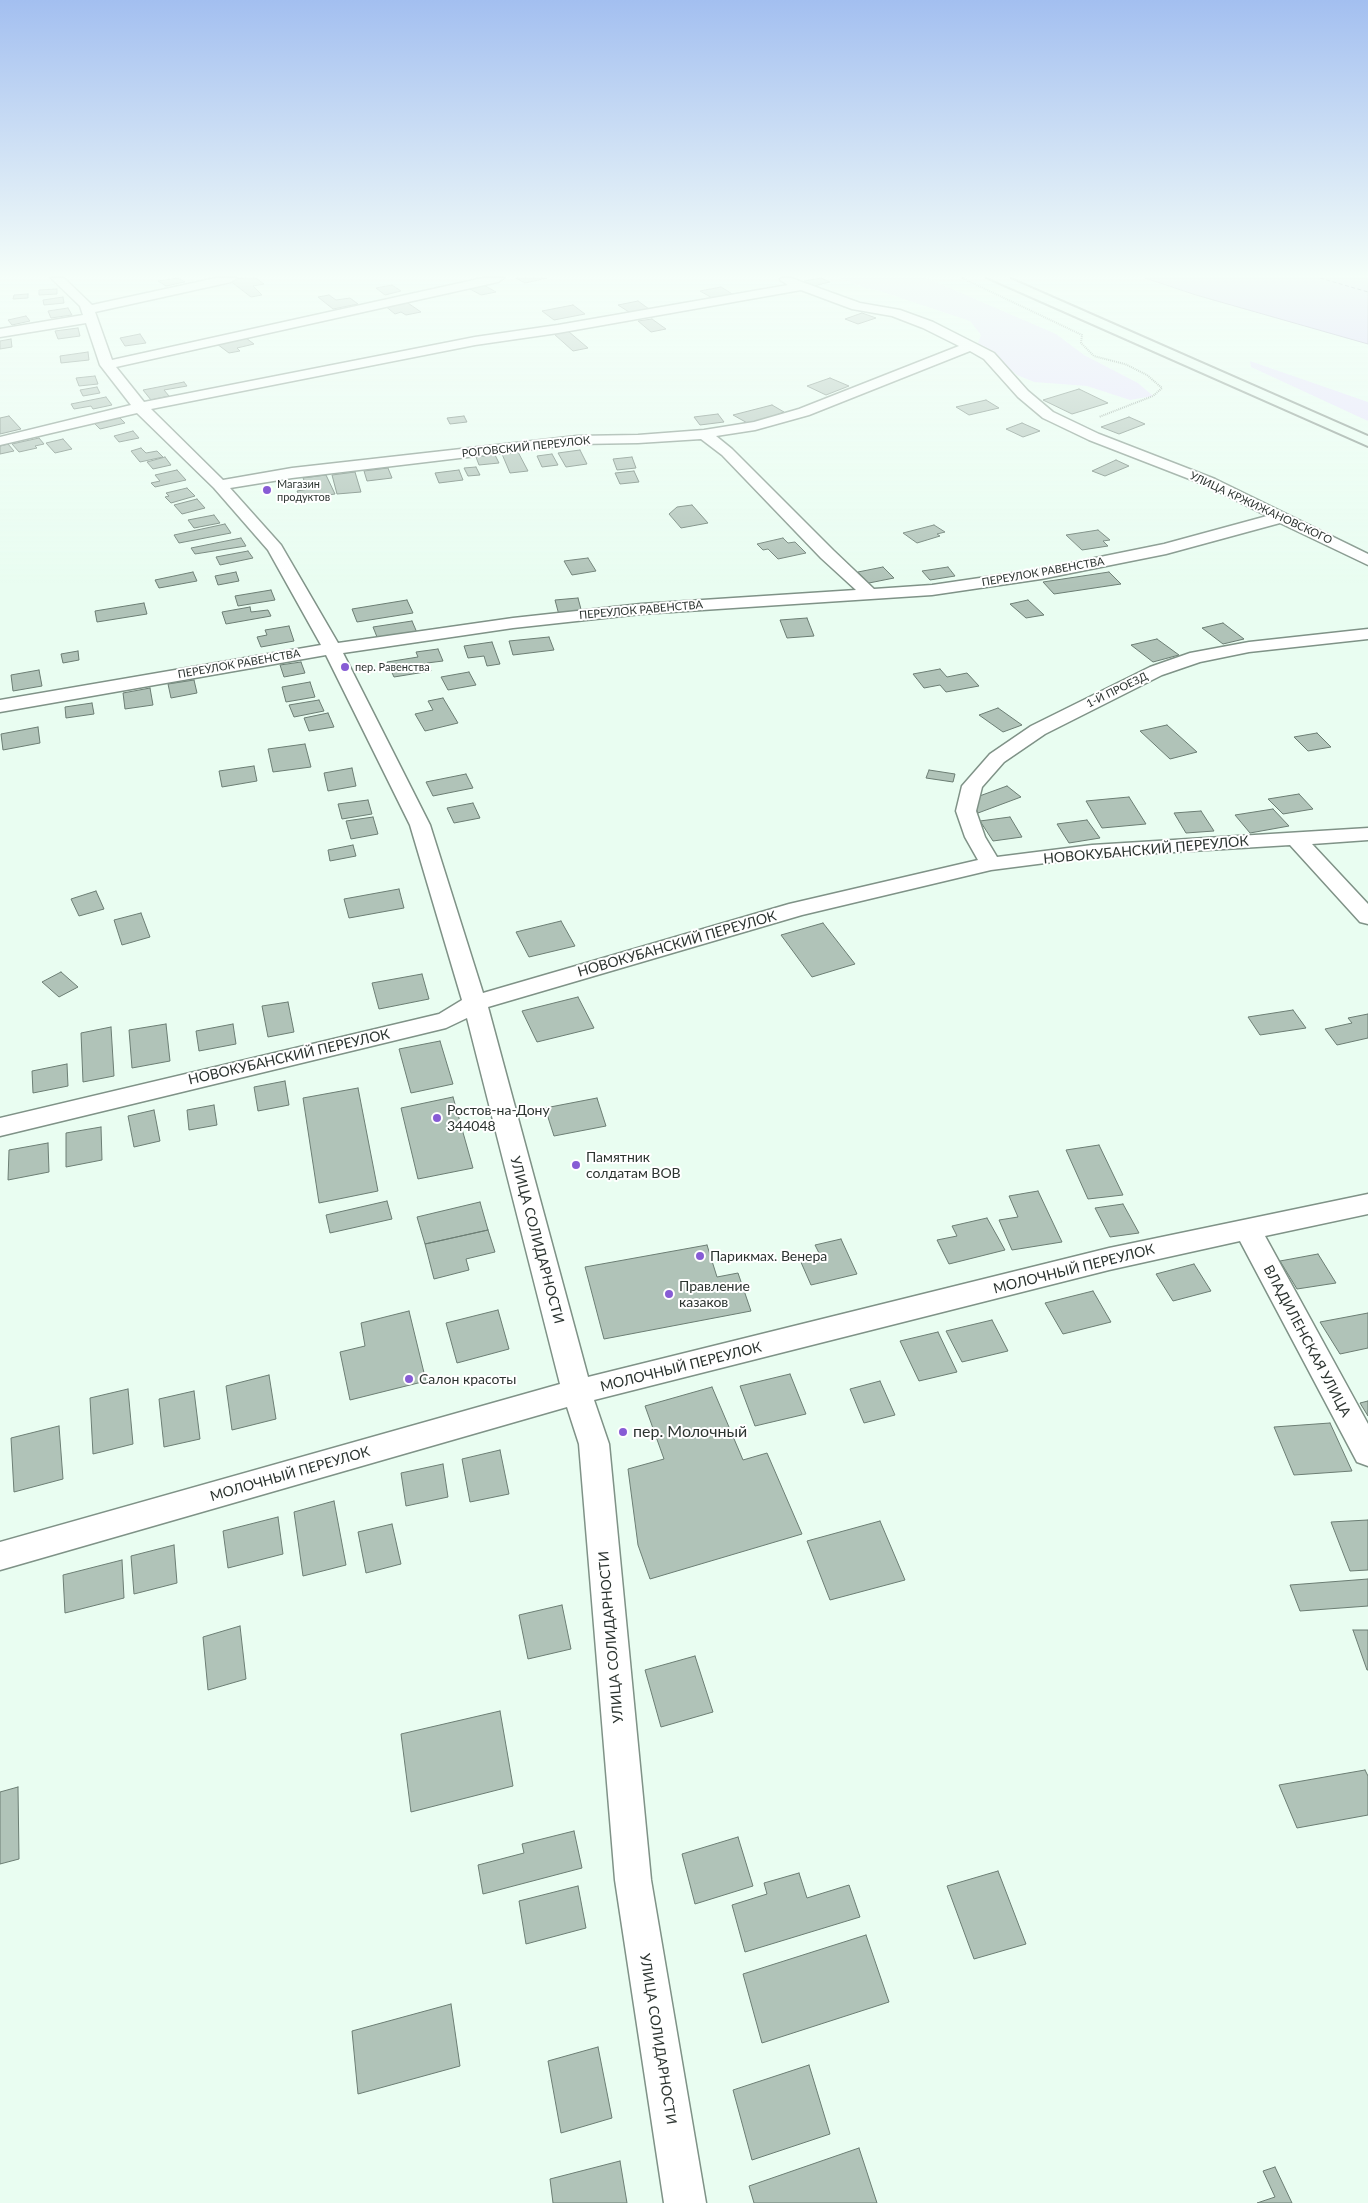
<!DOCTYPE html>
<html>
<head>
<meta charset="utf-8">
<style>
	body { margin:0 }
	canvas { display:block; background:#e9fdf1 }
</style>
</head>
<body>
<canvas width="1368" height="2203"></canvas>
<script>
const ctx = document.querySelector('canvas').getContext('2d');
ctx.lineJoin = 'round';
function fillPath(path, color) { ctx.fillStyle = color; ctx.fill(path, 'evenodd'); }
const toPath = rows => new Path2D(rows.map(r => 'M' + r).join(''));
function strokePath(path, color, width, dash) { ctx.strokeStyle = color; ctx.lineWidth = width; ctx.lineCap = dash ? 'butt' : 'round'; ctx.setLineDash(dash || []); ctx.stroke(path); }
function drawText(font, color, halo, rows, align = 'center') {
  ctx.font = font + ' Lato,sans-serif'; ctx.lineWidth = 4; ctx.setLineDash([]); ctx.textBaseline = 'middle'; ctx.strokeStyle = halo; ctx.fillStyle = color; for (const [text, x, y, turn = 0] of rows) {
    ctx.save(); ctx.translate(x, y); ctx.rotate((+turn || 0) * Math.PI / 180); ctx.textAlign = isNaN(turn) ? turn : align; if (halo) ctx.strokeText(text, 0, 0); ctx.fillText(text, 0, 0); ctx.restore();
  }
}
fillPath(toPath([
	[840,278,926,278,1056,334,1084,355,1138,383,1153,396,1130,400,1087,386,1034,382,1017,375,978,343,981,335,970,321,880,291,862,287],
	[1250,361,1368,402,1368,421,1251,367]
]), '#e9e2fe');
const water = toPath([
	[1145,278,1368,278,1368,344,1196,295,1145,278]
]);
fillPath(water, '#dbcffc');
strokePath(water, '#a6a0bf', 1);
strokePath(toPath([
	[1320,278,1368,292]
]), '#442d6e', 1, [4, 2.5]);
const building = toPath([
	[178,278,185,282,166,286,158,281,178,278],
	[244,278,256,278,264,284,253,286,262,295,251,297,229,280,244,278],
	[516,278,547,278,525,283,516,278],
	[821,278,830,282,814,286,804,281,821,278],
	[482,284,496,292,481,295,468,288,482,284],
	[392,285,401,291,385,295,376,288,392,285],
	[721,287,734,295,714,299,700,291,721,287],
	[57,289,57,294,39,295,39,290,57,289],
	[28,294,28,298,13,299,14,295,28,294],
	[329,295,336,300,350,298,358,304,333,309,318,297,329,295],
	[63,297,64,303,44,305,43,300,63,297],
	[405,301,421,312,406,315,401,312,395,314,384,305,405,301],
	[638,301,649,309,629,312,618,305,638,301],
	[573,305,585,314,554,320,542,311,573,305],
	[68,308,72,315,51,318,48,311,68,308],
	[862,313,876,318,858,324,845,319,862,313],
	[26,316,30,321,12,325,8,320,26,316],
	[652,319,666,329,651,332,638,321,652,319],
	[78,328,80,336,58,339,55,331,78,328],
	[568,331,588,348,573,351,554,334,568,331],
	[140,334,146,343,125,346,120,338,140,334],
	[246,338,254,344,237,348,240,351,229,353,217,344,246,338],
	[11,339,12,347,0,349,0,341,11,339],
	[88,352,89,360,61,363,60,356,88,352],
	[95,376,98,384,79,386,76,378,95,376],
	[830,378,849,386,826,395,807,386,830,378],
	[184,382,187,386,164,390,169,396,151,400,143,390,184,382],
	[97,387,100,393,83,396,80,390,97,387],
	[1079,389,1108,403,1072,414,1043,400,1079,389],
	[106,397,112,405,93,409,91,406,74,409,71,404,106,397],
	[986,400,999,408,969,415,956,407,986,400],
	[772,405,784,412,751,425,733,415,772,405],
	[718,414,724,422,700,425,694,417,718,414],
	[9,416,21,429,0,434,0,418,9,416],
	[464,416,467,422,450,424,447,418,464,416],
	[119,417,125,423,100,429,94,423,119,417],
	[1129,417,1145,424,1119,434,1101,427,1129,417],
	[1022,423,1040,431,1023,437,1006,429,1022,423],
	[133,431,139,438,119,442,114,436,133,431],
	[39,438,44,444,35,446,37,448,19,452,12,444,39,438],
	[63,439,72,449,55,453,46,443,63,439],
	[8,444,14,451,0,454,0,446,8,444],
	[141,448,146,453,157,451,163,457,140,462,131,451,141,448],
	[580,450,587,464,566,467,558,453,580,450],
	[518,452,528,471,510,473,502,454,518,452],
	[552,454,558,465,542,467,537,456,552,454],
	[495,455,499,463,479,465,476,457,495,455],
	[165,457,171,465,153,469,147,462,165,457],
	[632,457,636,468,617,470,613,459,632,457],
	[1116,460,1129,466,1105,476,1092,471,1116,460],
	[476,467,480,475,468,476,464,468,476,467],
	[388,468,392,478,367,481,364,471,388,468],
	[177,470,186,480,155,487,151,483,160,481,155,475,177,470],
	[459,470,463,480,439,483,435,473,459,470],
	[634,471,639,482,620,484,615,473,634,471],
	[355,472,361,492,337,494,332,475,355,472],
	[326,475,335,494,301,499,297,491,308,489,303,478,326,475],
	[187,488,195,496,171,503,165,497,169,496,166,493,187,488],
	[197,499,205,508,182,514,174,505,197,499],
	[692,505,708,523,681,528,669,514,677,507,692,505],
	[214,515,220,523,194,528,188,520,214,515],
	[225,524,231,533,179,543,174,535,225,524],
	[934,525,945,532,937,534,940,536,917,543,903,533,934,525],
	[1098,530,1110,540,1103,541,1108,546,1082,550,1066,535,1098,530],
	[241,538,246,546,195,554,191,548,241,538],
	[783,538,788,543,795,542,806,553,778,559,768,549,763,550,757,544,783,538],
	[248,551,253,558,220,565,216,557,248,551],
	[588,558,596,571,572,575,564,561,588,558],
	[883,567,894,578,869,583,858,572,883,567],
	[948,567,955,576,930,580,922,571,948,567],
	[193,572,197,581,159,588,155,580,193,572],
	[236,572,239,581,218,585,215,576,236,572],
	[1109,572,1121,584,1054,594,1043,582,1109,572],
	[271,590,275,600,238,606,235,596,271,590],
	[578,598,582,613,559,615,555,600,578,598],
	[407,600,413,613,357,622,352,609,407,600],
	[1028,600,1044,615,1026,618,1010,604,1028,600],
	[144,603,147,614,97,622,95,611,144,603],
	[250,607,251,612,268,610,271,616,226,624,222,612,250,607],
	[807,618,814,636,787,638,780,620,807,618],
	[412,621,418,635,379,642,373,627,412,621],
	[1223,623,1244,639,1223,644,1202,628,1223,623],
	[289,626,294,641,261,647,257,637,267,635,265,630,289,626],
	[549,637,554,650,513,655,509,641,549,637],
	[1157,639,1179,655,1153,662,1131,645,1157,639],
	[492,642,500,664,487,666,484,656,468,658,464,646,492,642],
	[438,649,443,661,427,663,431,671,394,677,387,662,418,657,416,652,438,649],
	[78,651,79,660,63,663,61,654,78,651],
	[301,662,305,673,284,677,280,665,301,662],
	[940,669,947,677,967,673,979,686,946,692,940,685,924,688,913,674,940,669],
	[39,670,42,686,13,691,11,675,39,670],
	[469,672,476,685,448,690,441,677,469,672],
	[194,680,197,693,171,698,168,684,194,680],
	[310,682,315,697,286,702,282,687,310,682],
	[150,688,153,705,125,709,123,693,150,688],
	[443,698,458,723,425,731,415,714,433,710,428,701,443,698],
	[319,700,324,711,294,717,289,705,319,700],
	[92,703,94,714,66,718,65,707,92,703],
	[998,708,1022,725,1003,732,979,715,998,708],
	[328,713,334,727,309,731,304,718,328,713],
	[1167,725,1197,752,1170,759,1140,731,1167,725],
	[38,727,40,743,3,750,1,734,38,727],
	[1317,733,1331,747,1308,751,1294,737,1317,733],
	[305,744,311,767,273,772,268,749,305,744],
	[254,766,257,781,222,787,219,771,254,766],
	[352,768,356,786,328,791,324,773,352,768],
	[929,770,955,774,953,782,926,778,929,770],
	[466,774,473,788,433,796,426,782,466,774],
	[1007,786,1021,797,978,813,973,802,974,798,1007,786],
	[1299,794,1313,809,1283,814,1268,799,1299,794],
	[1129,797,1146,824,1102,828,1086,801,1129,797],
	[368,800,372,814,342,819,338,804,368,800],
	[473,803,480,818,454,823,447,808,473,803],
	[1273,809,1289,826,1250,833,1235,815,1273,809],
	[1201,811,1214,831,1186,833,1174,813,1201,811],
	[373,817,378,834,351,839,346,821,373,817],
	[1010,817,1022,837,993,841,980,821,1010,817],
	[1087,820,1100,838,1069,843,1057,824,1087,820],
	[353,845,356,856,330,861,328,850,353,845],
	[399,889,404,908,349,918,344,899,399,889],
	[96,891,104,909,79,916,71,899,96,891],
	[141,913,150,937,122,945,114,920,141,913],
	[561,921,575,946,529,957,516,932,561,921],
	[823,923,855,964,812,977,781,935,823,923],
	[61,972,78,987,59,997,42,982,61,972],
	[422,974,429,999,379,1009,372,983,422,974],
	[578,997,594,1028,537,1042,522,1011,578,997],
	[288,1002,294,1032,268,1037,262,1006,288,1002],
	[1293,1010,1306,1028,1260,1035,1248,1017,1293,1010],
	[1368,1014,1368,1038,1337,1045,1325,1029,1352,1023,1348,1018,1368,1014],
	[166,1024,170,1061,132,1068,129,1030,166,1024],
	[233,1024,236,1044,199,1051,196,1031,233,1024],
	[111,1027,114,1076,83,1082,81,1033,111,1027],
	[440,1041,453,1084,411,1093,399,1049,440,1041],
	[67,1064,68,1086,33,1093,32,1071,67,1064],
	[285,1081,289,1105,258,1111,254,1087,285,1081],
	[358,1088,378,1191,319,1203,303,1098,358,1088],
	[453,1097,473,1168,418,1179,401,1108,453,1097],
	[597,1098,606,1126,554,1136,545,1108,597,1098],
	[214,1105,217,1125,189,1130,187,1110,214,1105],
	[154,1110,160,1141,134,1147,128,1116,154,1110],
	[101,1127,102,1160,66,1167,66,1133,101,1127],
	[48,1143,49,1172,8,1180,9,1150,48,1143],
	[1099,1145,1123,1195,1088,1199,1066,1150,1099,1145],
	[1038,1191,1062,1242,1012,1250,999,1220,1018,1217,1009,1196,1038,1191],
	[387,1201,392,1219,330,1233,326,1215,387,1201],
	[480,1202,488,1230,425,1244,417,1217,480,1202],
	[1123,1204,1139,1233,1110,1237,1095,1208,1123,1204],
	[987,1218,1005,1250,949,1264,937,1240,957,1236,952,1226,987,1218],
	[488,1230,495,1252,466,1259,469,1270,434,1279,425,1244,488,1230],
	[841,1239,857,1274,811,1285,800,1260,820,1255,815,1245,841,1239],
	[707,1245,717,1277,738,1273,751,1311,604,1339,585,1267,707,1245],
	[1318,1254,1336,1283,1297,1289,1280,1261,1318,1254],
	[1194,1264,1211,1291,1173,1301,1156,1274,1194,1264],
	[1093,1291,1111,1322,1063,1334,1045,1303,1093,1291],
	[498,1310,509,1349,457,1363,446,1323,498,1310],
	[409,1311,426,1381,350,1400,340,1352,365,1346,361,1323,409,1311],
	[1368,1313,1368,1348,1340,1354,1320,1322,1368,1313],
	[992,1320,1008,1351,962,1362,946,1331,992,1320],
	[938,1332,957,1372,919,1381,900,1341,938,1332],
	[790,1374,806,1414,755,1426,740,1386,790,1374],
	[269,1375,276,1419,232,1430,226,1386,269,1375],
	[880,1381,895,1415,864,1423,850,1389,880,1381],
	[712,1387,743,1460,767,1453,802,1534,650,1579,638,1545,628,1469,664,1459,645,1406,712,1387],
	[128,1389,133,1444,93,1454,90,1398,128,1389],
	[194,1391,200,1439,164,1447,159,1399,194,1391],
	[1368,1401,1368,1416,1360,1403,1368,1401],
	[1330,1423,1352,1471,1294,1475,1274,1427,1330,1423],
	[59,1426,63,1479,14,1492,11,1438,59,1426],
	[500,1450,509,1494,470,1502,462,1459,500,1450],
	[443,1464,448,1497,406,1506,401,1473,443,1464],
	[334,1501,346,1565,303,1576,294,1512,334,1501],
	[278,1517,283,1554,228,1568,223,1531,278,1517],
	[1368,1520,1368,1570,1350,1571,1331,1522,1368,1520],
	[880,1521,905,1580,830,1600,807,1541,880,1521],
	[392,1524,401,1564,366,1573,358,1532,392,1524],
	[174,1545,177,1583,134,1594,131,1556,174,1545],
	[122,1560,124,1598,65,1613,63,1575,122,1560],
	[1368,1579,1368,1606,1300,1611,1290,1585,1368,1579],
	[562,1605,571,1649,528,1659,519,1615,562,1605],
	[240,1626,246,1679,208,1690,203,1637,240,1626],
	[1353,1630,1368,1630,1368,1670,1367,1670,1353,1630],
	[695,1656,713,1712,661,1727,645,1670,695,1656],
	[500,1711,513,1786,411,1812,401,1734,500,1711],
	[1365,1770,1368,1776,1368,1815,1297,1828,1279,1785,1365,1770],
	[18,1787,19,1859,0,1864,0,1792,18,1787],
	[574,1831,582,1868,483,1894,478,1865,524,1853,522,1844,574,1831],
	[738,1837,753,1886,695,1904,682,1854,738,1837],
	[998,1871,1026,1944,974,1959,947,1886,998,1871],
	[799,1873,807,1898,849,1885,860,1917,745,1952,732,1905,767,1894,764,1883,799,1873],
	[578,1886,586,1928,526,1944,519,1901,578,1886],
	[866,1935,889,2002,762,2043,743,1974,866,1935],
	[451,2004,460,2066,358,2094,352,2031,451,2004],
	[598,2047,612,2118,561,2133,548,2061,598,2047],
	[809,2065,830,2134,752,2160,733,2090,809,2065],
	[859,2148,877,2203,754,2203,749,2186,859,2148],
	[620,2161,627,2203,553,2203,550,2179,620,2161],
	[1275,2167,1292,2203,1257,2203,1275,2197,1263,2171,1275,2167]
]);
fillPath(building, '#b0c3b8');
strokePath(building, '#6c7e74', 1);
const minor = toPath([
	[51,278,64,278,92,305,216,278,237,278,231,282,95,312,112,360,483,278,504,278,498,282,116,367,144,402,475,337,558,325,788,285,780,280,781,278,791,278,860,303,900,310,933,322,994,353,1028,391,1053,412,1099,434,1215,479,1368,554,1368,565,1280,523,1166,554,1041,579,932,595,641,614,513,628,343,653,430,825,483,993,789,904,978,860,965,837,956,811,962,786,990,754,1031,726,1150,667,1190,653,1249,642,1368,629,1368,639,1249,652,1200,662,1162,675,1045,734,1004,762,982,787,976,811,985,837,997,857,1092,845,1368,828,1368,840,1312,844,1368,904,1368,924,1360,922,1290,845,1092,857,991,870,802,915,488,1007,588,1377,1109,1248,1368,1194,1368,1214,1265,1236,1368,1424,1368,1466,1357,1462,1240,1241,1109,1270,594,1400,609,1444,651,1880,706,2203,664,2203,615,1880,579,1444,567,1407,0,1570,0,1542,560,1384,467,1018,446,1028,0,1136,0,1118,439,1014,462,1000,410,825,326,655,0,712,0,700,321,645,268,550,214,488,137,413,0,445,0,437,131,405,100,365,86,323,0,337,0,329,83,315,80,306,51,278],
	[801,290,852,309,892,316,923,328,959,346,799,409,754,422,704,430,638,435,577,436,292,468,223,480,151,409,475,345,558,333,801,290],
	[970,351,984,359,1018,397,1043,418,1089,440,1205,485,1267,516,1164,544,1041,569,932,585,874,589,833,550,732,449,716,436,755,430,809,415,970,351],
	[701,439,722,455,821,558,856,590,641,604,513,618,338,643,281,545,230,488,292,478,577,444,638,443,701,439]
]);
strokePath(minor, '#7f9287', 3);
strokePath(toPath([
	[962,278,1082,335,1081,343,1094,356,1125,364,1147,375,1162,388,1153,396,1099,417]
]), '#96a49c', 2, [1, 1]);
fillPath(minor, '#fff');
strokePath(toPath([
	[986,278,1368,447],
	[1011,278,1368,435]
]), '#818f87', 2);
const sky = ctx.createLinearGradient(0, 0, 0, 586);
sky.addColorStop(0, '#a3bff0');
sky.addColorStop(0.47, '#f5fef9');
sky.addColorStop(1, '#f5fef900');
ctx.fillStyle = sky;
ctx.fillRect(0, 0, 1368, 586);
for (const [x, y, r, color] of [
	[267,490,5,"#875cd5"],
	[345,667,5,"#875cd5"],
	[437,1118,5,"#875cd5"],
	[576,1165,5,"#875cd5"],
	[700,1256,5,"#875cd5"],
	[669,1294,5,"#875cd5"],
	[409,1379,5,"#875cd5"],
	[623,1432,5,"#875cd5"]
]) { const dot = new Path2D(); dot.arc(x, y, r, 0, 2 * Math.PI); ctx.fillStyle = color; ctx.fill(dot); strokePath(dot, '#fff', 2); }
drawText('11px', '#2c3430', '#fff', [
	["РОГОВСКИЙ ПЕРЕУЛОК",526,447,-6],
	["УЛИЦА КРЖИЖАНОВСКОГО",1261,508,25],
	["ПЕРЕУЛОК РАВЕНСТВА",1043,572,-10],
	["ПЕРЕУЛОК РАВЕНСТВА",641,610,-5],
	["ПЕРЕУЛОК РАВЕНСТВА",239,664,-10],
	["1-Й ПРОЕЗД",1117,690,-26]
]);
drawText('11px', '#2c3430', '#fff', [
	["Магазин",277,484],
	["продуктов",277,497],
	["пер. Равенства",355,667]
], 'left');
drawText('14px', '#2c3430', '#fff', [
	["НОВОКУБАНСКИЙ ПЕРЕУЛОК",1146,850,-5],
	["НОВОКУБАНСКИЙ ПЕРЕУЛОК",677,944,-16],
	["НОВОКУБАНСКИЙ ПЕРЕУЛОК",289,1057,-13],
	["УЛИЦА СОЛИДАРНОСТИ",537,1240,75],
	["МОЛОЧНЫЙ ПЕРЕУЛОК",1074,1269,-14],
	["ВЛАДИЛЕНСКАЯ УЛИЦА",1307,1341,62],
	["МОЛОЧНЫЙ ПЕРЕУЛОК",681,1367,-14],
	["МОЛОЧНЫЙ ПЕРЕУЛОК",290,1474,-16],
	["УЛИЦА СОЛИДАРНОСТИ",611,1637,-95],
	["УЛИЦА СОЛИДАРНОСТИ",658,2039,81]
]);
drawText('14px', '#2c3430', '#fff', [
	["Ростов-на-Дону",447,1110],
	["344048",447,1126],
	["Памятник",586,1157],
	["солдатам ВОВ",586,1173],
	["Парикмах. Венера",710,1256],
	["Правление",679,1286],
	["казаков",679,1302],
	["Салон красоты",419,1379]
], 'left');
drawText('16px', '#2c3430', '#fff', [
	["пер. Молочный",633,1432]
], 'left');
</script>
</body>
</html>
